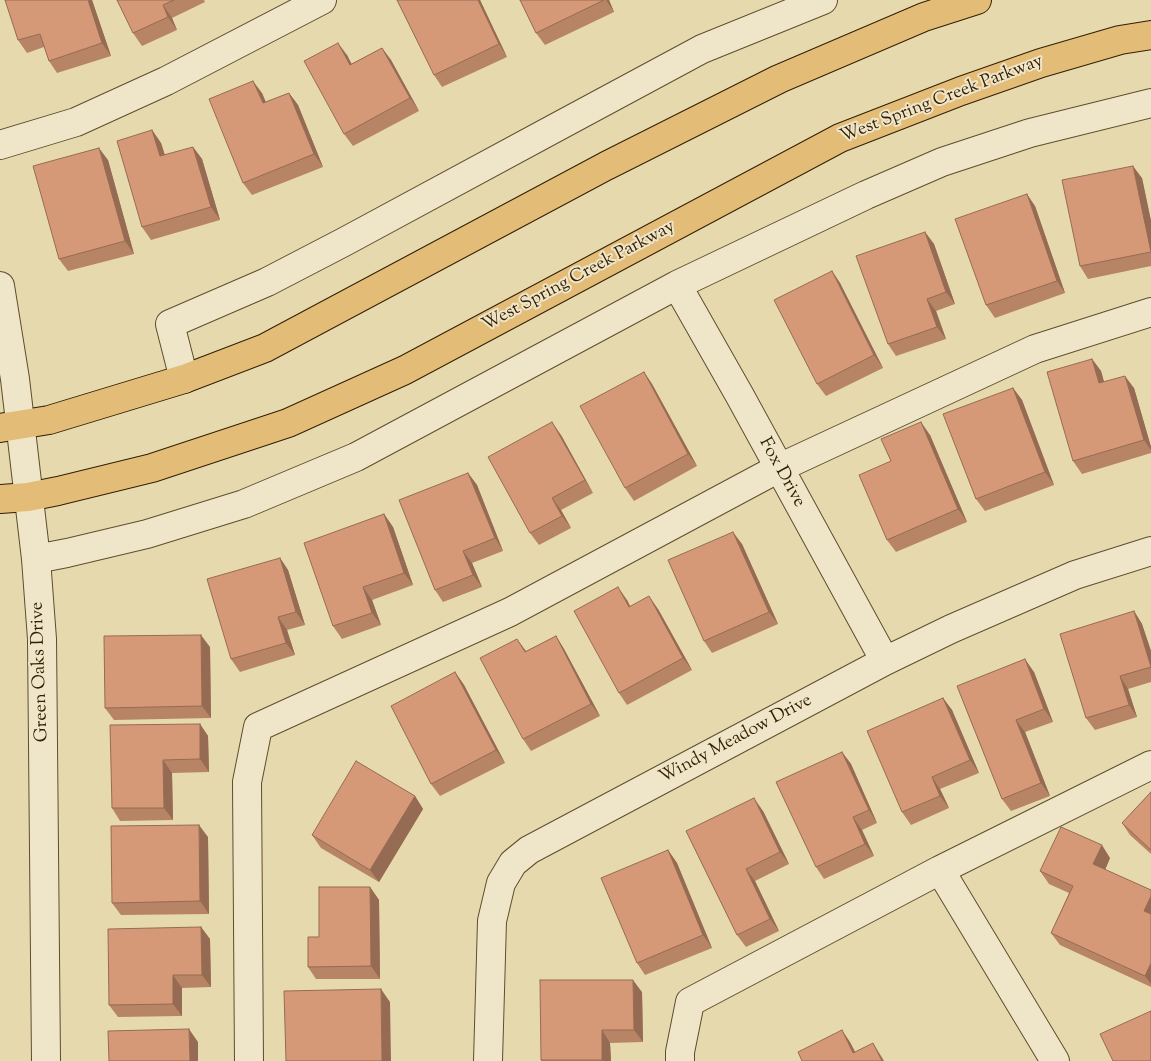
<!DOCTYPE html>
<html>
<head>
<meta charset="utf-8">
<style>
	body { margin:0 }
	canvas { display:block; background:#e6d9ae }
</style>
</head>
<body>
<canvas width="1151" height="1061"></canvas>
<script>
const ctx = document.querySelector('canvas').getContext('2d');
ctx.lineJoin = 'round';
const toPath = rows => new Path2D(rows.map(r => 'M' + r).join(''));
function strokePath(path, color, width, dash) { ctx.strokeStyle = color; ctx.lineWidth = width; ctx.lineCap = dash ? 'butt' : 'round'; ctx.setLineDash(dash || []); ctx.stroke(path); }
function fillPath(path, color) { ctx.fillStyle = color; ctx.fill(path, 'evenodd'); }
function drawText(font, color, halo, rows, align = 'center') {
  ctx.font = font + ' "Sorts Mill Goudy",serif'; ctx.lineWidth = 4; ctx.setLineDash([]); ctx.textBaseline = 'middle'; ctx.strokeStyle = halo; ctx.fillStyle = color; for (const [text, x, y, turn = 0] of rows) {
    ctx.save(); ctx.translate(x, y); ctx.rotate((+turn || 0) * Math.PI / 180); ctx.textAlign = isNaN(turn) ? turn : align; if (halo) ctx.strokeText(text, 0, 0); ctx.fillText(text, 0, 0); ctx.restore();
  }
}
const minor = toPath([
	[0,145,76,122,166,81,322,0],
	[677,285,740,396,885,661],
	[0,286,15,379,36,559,42,639,46,1061],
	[184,379,170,324,267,282,344,242,557,127,702,49,823,0],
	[36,559,67,553,147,534,244,504,356,457,677,285,866,195,942,162,1030,133,1151,103],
	[940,870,1055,1061],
	[249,1061,247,782,258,727,510,612,779,468,1035,349,1151,312],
	[488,1061,492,921,501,883,513,863,529,850,885,661,951,629,1075,575,1151,551],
	[680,1061,680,1052,690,1002,940,870,1151,765]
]);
const major = toPath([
	[0,428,49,420,184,379,265,348,606,166,779,79,924,17,977,0],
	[0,499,28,497,58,491,152,468,288,423,405,370,840,138,961,91,1041,63,1120,40,1151,35]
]);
strokePath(minor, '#5f4d2d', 30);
strokePath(major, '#321e02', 30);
strokePath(minor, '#efe6ca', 28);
strokePath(major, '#e3bc77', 28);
fillPath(toPath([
	[92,0,111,56,57,73,49,61,44,47,27,53,18,40],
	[117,0,204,0,205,2,172,18,177,30,142,46,133,33],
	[480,0,507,57,442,87,434,75],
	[520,0,609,0,614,12,545,45,536,33],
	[382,48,391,60,419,111,353,146,344,134,347,55,351,64],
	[262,93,266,102,289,93,298,105,323,167,252,195,243,183],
	[152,130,161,143,165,155,193,147,202,159,220,220,151,240,142,227],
	[108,160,134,254,68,271,59,259],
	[1142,178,1151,221,1151,266,1088,279,1080,266],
	[1035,206,1065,293,995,318,986,305],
	[925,232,934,244,955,304,936,311,946,339,896,356,888,344],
	[832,271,840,283,883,368,826,396,817,384],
	[1092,359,1101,371,1104,382,1134,388,1151,447,1151,453,1082,474,1073,461],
	[644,372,652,384,697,466,634,501,625,488],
	[1013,388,1022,400,1054,485,985,511,976,499],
	[561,435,593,493,561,510,571,528,539,545,530,533],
	[930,435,967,522,896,552,887,540,891,461],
	[468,473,477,485,503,551,472,563,482,587,443,602,435,590],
	[384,514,393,527,413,585,372,600,381,625,342,639,333,626],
	[742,544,778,624,712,653,704,641],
	[280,558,288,570,305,625,287,630,295,655,240,672,231,659],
	[627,600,630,606,658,609,692,670,627,705,619,693],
	[1134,611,1142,624,1151,651,1151,682,1128,689,1137,717,1095,730,1086,718],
	[556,636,564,649,600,716,531,751,523,739,526,651],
	[210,647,211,718,114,720,105,708],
	[455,672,464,685,505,763,440,796,431,784],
	[1034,672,1053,722,1025,732,1050,796,1011,811,1002,799,957,686],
	[943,698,952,710,979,773,940,789,949,808,911,825,902,812],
	[200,724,208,736,209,772,172,773,173,820,120,821,112,808],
	[842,752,851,764,877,823,862,830,874,856,824,879,816,867],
	[1151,792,1151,854,1130,835,1122,823],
	[415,796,423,809,379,882,321,848,312,835],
	[763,811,789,864,755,881,779,931,746,947,737,935,686,831],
	[208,837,209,914,121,915,112,903],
	[668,850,677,863,712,948,645,975,637,963],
	[1110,858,1105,870,1151,890,1151,987,1060,945,1051,933,1069,893,1049,884,1040,871],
	[370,887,379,900,380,979,316,979,308,967,319,937],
	[201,927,210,939,211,987,182,988,182,1016,118,1017,109,1005],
	[642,992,643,1042,610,1043,611,1061,541,1061,541,1060]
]), '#b88466');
fillPath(toPath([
	[88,0,92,0,111,56,102,43],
	[478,0,480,0,507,57,499,44],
	[606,0,609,0,614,12],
	[163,5,172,18,177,30,168,17],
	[338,43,347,55,359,78,350,65],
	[382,48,391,60,419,111,410,98],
	[253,81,262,93,271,116,263,103],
	[289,93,298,105,323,167,314,154],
	[152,130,161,143,169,169,160,156],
	[193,147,202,159,220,220,211,207],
	[99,148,108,160,134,254,125,241],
	[1133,166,1142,178,1151,221,1151,252],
	[1027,194,1035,206,1065,293,1057,281],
	[925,232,934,244,955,304,946,292],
	[832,271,840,283,883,368,874,355],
	[927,299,936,311,946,339,937,327],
	[1092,359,1101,371,1108,396,1099,383],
	[644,372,652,384,697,466,688,454],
	[1125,376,1134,388,1151,447,1151,450,1144,440],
	[1013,388,1022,400,1054,485,1045,472],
	[552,422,561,435,593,493,585,480],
	[921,422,930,435,967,522,958,509],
	[468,473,477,485,503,551,495,538],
	[552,498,561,510,571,528,562,516],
	[384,514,393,527,413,585,404,573],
	[733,532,742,544,778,624,769,612],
	[463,551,472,563,482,587,473,575],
	[280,558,288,570,305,625,296,612],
	[363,587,372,600,381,625,372,613],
	[618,587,627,600,637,620,629,607],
	[649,596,658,609,692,670,683,658],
	[1134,611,1142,624,1151,651,1151,666],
	[278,617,287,630,295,655,286,643],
	[201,635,210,647,211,718,202,706],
	[556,636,564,649,600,716,591,704],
	[517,639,526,651,525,652],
	[1025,659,1034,672,1053,722,1044,709],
	[455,672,464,685,505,763,496,750],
	[1120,676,1128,689,1137,717,1129,705],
	[943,698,952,710,979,773,970,760],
	[1016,720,1025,732,1050,796,1041,783],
	[200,724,208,736,209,772,200,759],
	[842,752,851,764,877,823,869,810],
	[163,760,172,773,173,820,164,808],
	[932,777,940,789,949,808,940,796],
	[415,796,423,809,379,882,370,870],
	[754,798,763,811,789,864,780,852],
	[853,817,862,830,874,856,865,844],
	[199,825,208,837,209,914,200,901],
	[1102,845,1110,858,1102,877,1093,864],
	[668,850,677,863,712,948,703,935],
	[746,869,755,881,779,931,770,919],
	[370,887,379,900,380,979,371,966],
	[1151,896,1151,921,1144,911],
	[201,927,210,939,211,987,202,975],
	[1151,963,1151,984,1145,976],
	[173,975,182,988,182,1016,173,1004],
	[633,980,642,992,643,1042,634,1030],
	[381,989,390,1002,391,1061,382,1061],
	[189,1029,198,1042,198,1061,190,1061],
	[602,1030,610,1043,611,1061,603,1061,602,1060],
	[842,1030,850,1042,860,1061,853,1053],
	[873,1043,881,1056,884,1061,882,1061]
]), '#966b53');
const building = toPath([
	[5,0,88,0,102,43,49,61,40,34,18,40,5,0],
	[117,0,174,0,163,5,168,17,133,33,117,0],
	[397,0,478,0,499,44,434,75,397,0],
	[520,0,604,0,536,33,520,0],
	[338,43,350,65,382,48,410,98,344,134,304,61,338,43],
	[253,81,263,103,289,93,314,154,243,183,209,99,253,81],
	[152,130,160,156,193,147,211,207,142,227,117,141,152,130],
	[99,148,125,241,59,259,33,166,99,148],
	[1133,166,1151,252,1080,266,1062,180,1133,166],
	[1027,194,1057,281,986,305,955,219,1027,194],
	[925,232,946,292,927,299,937,327,888,344,856,256,925,232],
	[832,271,874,355,817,384,774,300,832,271],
	[1092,359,1099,383,1125,376,1144,440,1073,461,1047,372,1092,359],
	[644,372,688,454,625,488,580,406,644,372],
	[1013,388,1045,472,976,499,943,414,1013,388],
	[552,422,585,480,552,498,562,516,530,533,488,457,552,422],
	[921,422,958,509,887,540,859,475,891,461,881,439,921,422],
	[468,473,495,538,463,551,473,575,435,590,399,500,468,473],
	[384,514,404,573,363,587,372,613,333,626,304,543,384,514],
	[733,532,769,612,704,641,668,560,733,532],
	[280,558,296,612,278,617,286,643,231,659,207,579,280,558],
	[618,587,629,607,649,596,683,658,619,693,574,611,618,587],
	[1134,611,1151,667,1120,676,1129,705,1086,718,1060,634,1134,611],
	[201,635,202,706,105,708,104,636,201,635],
	[556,636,591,704,523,739,480,658,517,639,525,652,556,636],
	[1025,659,1044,709,1016,720,1041,783,1002,799,957,686,1025,659],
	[455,672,496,750,431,784,391,706,455,672],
	[943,698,970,760,932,777,940,796,902,812,867,731,943,698],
	[200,724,200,759,163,760,164,808,112,808,110,725,200,724],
	[842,752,869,810,853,817,865,844,816,867,776,782,842,752],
	[356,761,415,796,370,870,312,835,356,761],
	[1151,792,1151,850,1122,823,1151,792],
	[754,798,780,852,746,869,770,919,737,935,686,831,754,798],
	[199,825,200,901,112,903,111,826,199,825],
	[1061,827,1102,845,1093,864,1151,890,1151,896,1144,911,1151,914,1151,963,1145,976,1051,933,1073,886,1040,871,1061,827],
	[668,850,703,935,637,963,601,878,668,850],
	[319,887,370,887,371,966,308,967,308,937,319,937,319,887],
	[201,927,202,975,173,975,173,1004,109,1005,108,929,201,927],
	[540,980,633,980,634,1030,602,1030,602,1060,541,1060,540,980],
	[381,989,382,1061,286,1061,284,991,381,989],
	[1151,1011,1151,1061,1113,1061,1100,1034,1151,1011],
	[189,1029,190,1061,109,1061,108,1031,189,1029],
	[842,1030,853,1053,873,1043,882,1061,802,1061,798,1052,842,1030]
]);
fillPath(building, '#d69977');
strokePath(building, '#966b53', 1);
drawText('18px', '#321e02', '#efe6ca', [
	["West Spring Creek Parkway",942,100,-21],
	["West Spring Creek Parkway",579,277,-28],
	["Fox Drive",781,473,61],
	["Green Oaks Drive",41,672,-92],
	["Windy Meadow Drive",736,740,-28]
]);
</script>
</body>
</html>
